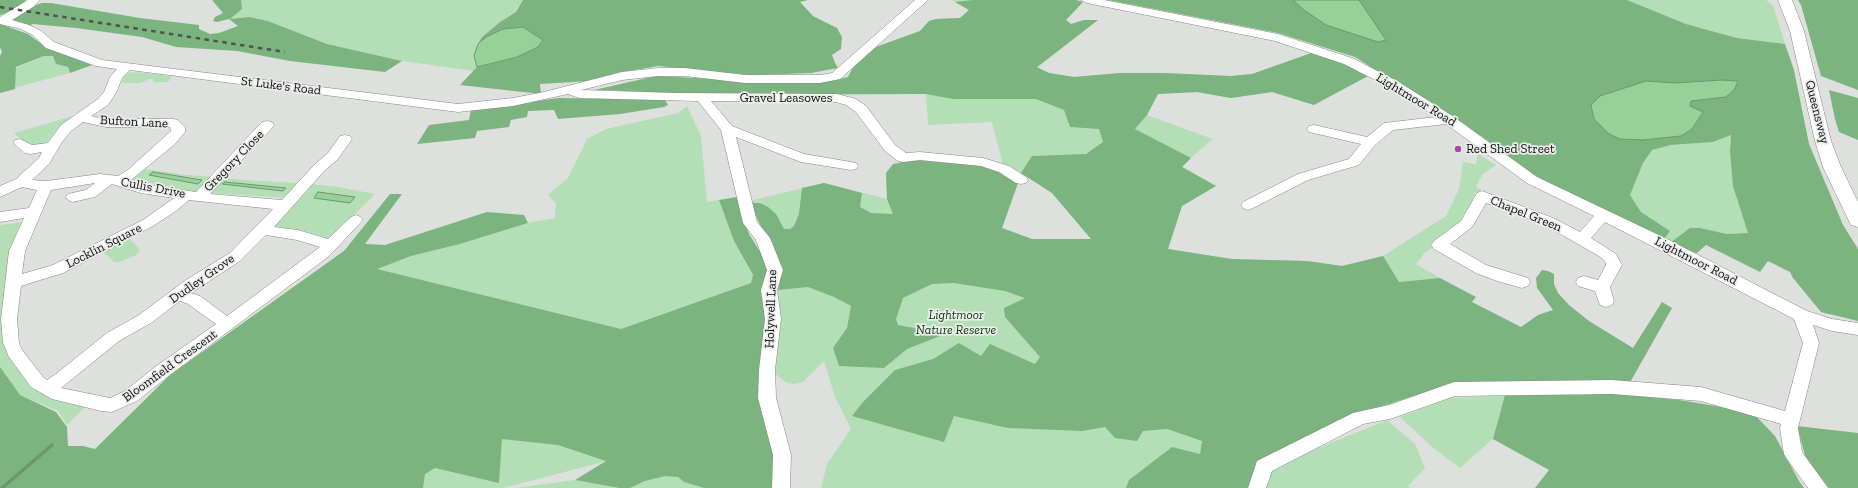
<!DOCTYPE html>
<html>
<head>
<meta charset="utf-8">
<style>
	body { margin:0 }
	canvas { display:block; background:#dde0dd }
</style>
</head>
<body>
<canvas width="1858" height="488"></canvas>
<script>
const ctx = document.querySelector('canvas').getContext('2d');
ctx.lineJoin = 'round';
function fillPath(path, color) { ctx.fillStyle = color; ctx.fill(path, 'evenodd'); }
const toPath = rows => new Path2D(rows.map(r => 'M' + r).join(''));
function strokePath(path, color, width, dash) { ctx.strokeStyle = color; ctx.lineWidth = width; ctx.lineCap = dash ? 'butt' : 'round'; ctx.setLineDash(dash || []); ctx.stroke(path); }
function drawText(font, color, halo, rows, align = 'center') {
  ctx.font = font + ' "Zilla Slab",serif'; ctx.lineWidth = 3.5; ctx.setLineDash([]); ctx.textBaseline = 'middle'; ctx.strokeStyle = halo; ctx.fillStyle = color; for (const [text, x, y, turn = 0] of rows) {
    ctx.save(); ctx.translate(x, y); ctx.rotate((+turn || 0) * Math.PI / 180); ctx.textAlign = isNaN(turn) ? turn : align; if (halo) ctx.strokeText(text, 0, 0); ctx.fillText(text, 0, 0); ctx.restore();
  }
}
fillPath(toPath([
	[241,0,523,0,516,12,500,22,482,37,474,56,477,67,474,71,402,61,327,44,268,21,249,17,229,19,242,9],
	[952,0,1075,0,1083,2,1066,20,1071,24,1084,20,1098,20,1037,68,1049,73,1074,77,1120,73,1164,73,1231,76,1252,74,1310,54,1314,105,1272,92,1231,98,1197,92,1158,94,1147,115,1213,139,1181,166,1216,186,1182,206,1167,249,1232,259,1307,261,1342,266,1383,256,1446,216,1459,189,1463,162,1476,164,1478,154,1496,165,1482,175,1476,187,1481,189,1470,209,1466,211,1460,222,1460,226,1424,254,1416,264,1440,278,1399,282,1447,382,1382,408,1354,409,1263,458,1250,488,1129,480,1126,488,821,488,827,464,851,429,835,397,824,361,803,382,794,384,787,383,773,372,778,335,778,290,782,272,749,201,824,183,887,199,886,173,1018,183,1002,228,1032,239,1091,239,1052,193,1021,173,1003,165,992,122,928,125,926,94,594,90,790,85,848,77,853,67,876,47,920,31,929,21,936,19,960,18,969,10],
	[1199,422,1232,468,1172,447,1200,455,1202,441,1167,429,1143,431],
	[1627,0,1766,0,1773,5,1785,44,1737,38,1686,24],
	[44,56,53,56,56,64,68,67,70,73,14,88,16,68],
	[132,72,158,74,172,77,168,82,153,82,153,79,149,79,141,83,122,83,124,74],
	[687,106,701,136,707,202,719,200,734,241,753,276,767,398,781,450,607,461,503,488,60,488,170,375,344,251,390,263,411,256,460,244,528,223,555,218,556,203,548,195,568,178,587,139,606,129,678,113],
	[77,115,56,131,45,144,30,147,14,133],
	[1731,135,1730,152,1748,233,1727,234,1700,228,1690,228,1671,242,1665,238,1670,231,1641,212,1630,195,1643,163,1652,150,1671,145,1713,142],
	[144,169,187,175,215,177,202,190,195,192,131,179],
	[223,178,259,181,300,183,287,198,210,193],
	[311,184,338,187,375,194,330,239,301,230,273,226],
	[23,222,10,264,19,362,86,406,67,425,58,411,20,395,0,369,0,225],
	[128,237,140,250,136,255,120,262,114,262,102,251],
	[1505,395,1493,439,1460,468,1432,447,1400,417,1450,398],
	[1387,420,1415,444,1425,468,1408,486,1410,488,1266,488,1265,478,1279,464],
	[665,475,678,477,684,482,704,488,630,488,645,481],
	[575,480,619,488,516,488]
]), '#b4dfb6');
fillPath(toPath([
	[0,0,25,0,25,2,12,11,0,15],
	[212,0,241,0,242,9,230,19,249,17,268,21,327,44,402,61,385,72,290,61,237,51,176,47,142,37,76,28,33,24,29,26,11,20,36,5,42,3,51,3,140,18,199,25,199,29,210,34,219,33,238,26,229,19,217,22,213,21,215,17,223,13],
	[523,0,808,0,800,2,813,16,837,28,842,37,841,49,832,55,835,63,838,68,811,73,750,75,658,66,617,73,589,81,540,84,541,94,460,85,477,67,517,57,538,47,542,40,537,36,486,37,478,44,482,37,500,22,516,12],
	[973,0,1076,0,1083,2,1066,20,1071,24,1084,20,1098,20,1037,67,1049,73,1074,77,1120,73,1164,73,1231,76,1252,74,1314,52,1345,63,1368,76,1314,105,1272,92,1231,98,1197,92,1158,94,1147,115,1135,129,1191,158,1182,167,1216,186,1182,206,1168,249,1232,259,1307,261,1342,266,1383,256,1399,282,1440,278,1476,297,1472,302,1521,327,1538,315,1553,310,1537,288,1536,278,1542,270,1548,271,1554,274,1554,284,1558,293,1569,305,1589,321,1633,348,1662,302,1672,308,1628,386,1436,389,1353,415,1263,458,1250,488,1126,488,1129,480,1172,447,1200,454,1202,441,1167,429,1143,431,1137,441,1115,438,1105,427,1082,431,1008,428,954,416,944,442,852,416,863,402,895,370,933,359,959,343,981,356,990,344,1035,364,1040,357,1005,317,1004,308,1025,298,1005,291,954,283,932,284,903,298,896,319,898,325,945,334,907,349,884,368,839,366,833,348,847,328,851,306,834,297,808,287,778,290,782,272,750,203,760,203,768,207,776,214,784,229,790,229,794,226,799,214,802,188,824,183,862,193,860,207,871,213,893,214,887,199,886,173,893,164,914,160,975,165,998,170,1018,183,1002,228,1032,239,1091,239,1052,193,1021,173,1032,156,1086,154,1103,142,1099,129,1070,127,1064,110,1036,99,953,99,926,94,679,95,610,90,594,90,656,76,792,83,832,81,848,77,853,67,876,47,920,31,929,21,936,19,960,18,969,10,955,2],
	[1108,0,1627,0,1686,24,1737,38,1785,44,1794,70,1809,144,1843,225,1858,249,1858,321,1821,312,1793,278,1790,272,1768,261,1760,272,1706,245,1697,253,1689,252,1671,242,1690,228,1700,228,1727,234,1748,233,1733,186,1730,152,1731,135,1713,142,1671,145,1652,150,1643,163,1630,195,1641,212,1670,231,1665,238,1568,194,1532,176,1463,125,1355,57,1278,33],
	[1798,0,1858,0,1858,90,1821,76,1801,5],
	[0,24,28,34,46,47,92,65,70,73,68,67,56,64,53,56,44,56,16,67,15,89,0,93,0,56,2,52,0,47],
	[1829,90,1858,98,1858,140,1839,132,1835,119],
	[559,98,665,100,668,105,664,107,620,114,558,119,554,110,528,111,527,117,511,120,509,127,477,131,475,138,417,144,429,125,469,120,471,110],
	[390,194,402,194,365,244,385,245,487,212,524,215,528,223,460,244,411,256,377,269,621,329,751,283,753,275,734,241,719,200,737,197,749,234,764,258,768,273,766,321,758,398,774,449,774,488,704,488,684,482,678,477,665,476,645,481,630,488,619,488,575,480,606,461,558,445,502,439,499,483,435,468,425,474,423,488,0,488,0,367,20,395,56,412,67,427,68,446,83,446,95,449,170,375,344,251],
	[1614,393,1679,400,1752,412,1775,436,1799,481,1804,488,1535,488,1549,470,1493,439,1505,395],
	[1797,426,1858,433,1858,488,1829,488,1806,459]
]), '#7bb47f');
const water = toPath([
	[1293,0,1359,0,1386,40,1378,42,1326,25,1304,10,1293,0],
	[523,27,543,40,538,47,517,57,477,67,474,56,478,44,486,37,503,29,523,27],
	[1722,80,1738,81,1734,90,1726,97,1691,101,1690,106,1703,112,1692,129,1681,136,1643,140,1620,139,1609,134,1594,119,1591,105,1600,96,1646,81,1674,83,1722,80],
	[153,172,202,180,198,184,149,175,153,172],
	[225,182,286,188,283,191,222,184,225,182],
	[318,192,355,197,350,203,314,198,318,192]
]);
fillPath(water, '#97d19a');
strokePath(water, '#6e9770', 1);
strokePath(toPath([
	[2,488,52,445]
]), '#6e9770', 3.5);
const minor = toPath([
	[28,0,40,0,33,7,12,20,29,25,41,31,54,42,102,60,458,104,513,98,544,92,622,72,658,68,685,68,745,75,820,75,832,73,915,0,928,0,840,79,820,83,745,83,685,76,658,76,622,80,581,90,676,93,837,94,856,99,866,106,895,145,906,153,920,152,983,158,1009,166,1026,177,1028,180,1026,183,1021,184,1016,183,999,172,981,166,920,160,903,162,898,161,885,151,856,112,846,105,836,102,711,101,732,126,804,154,851,162,856,163,858,166,856,169,851,170,801,162,736,137,757,222,770,238,783,270,777,290,781,319,775,370,776,398,791,455,790,488,772,488,773,455,758,398,759,370,765,319,761,290,767,270,756,240,743,223,721,130,698,101,579,98,568,94,513,106,458,112,130,70,122,78,116,93,108,105,91,116,106,119,173,119,178,120,185,127,185,132,175,144,131,180,143,184,196,192,262,122,267,121,272,122,274,125,272,128,210,194,282,200,315,164,328,153,340,136,345,135,350,136,352,139,338,159,325,170,274,227,298,230,328,239,351,217,356,215,361,217,363,220,328,257,167,377,137,401,112,412,101,411,52,399,31,387,9,357,3,343,1,319,9,251,24,218,0,222,0,212,29,208,37,190,22,187,0,197,0,186,16,179,39,158,42,152,30,154,25,153,13,143,15,140,20,139,32,145,48,143,61,125,98,99,104,92,110,77,117,69,96,66,46,48,33,35,21,29,0,24,0,17,28,0],
	[83,122,106,127,170,127,171,131,129,169,118,176,100,174,46,181,32,180,49,164,62,142,71,131,83,122],
	[95,183,86,190,68,194,66,197,68,200,73,202,95,197,112,184,141,193,174,198,143,220,53,265,22,274,25,251,51,190,95,183],
	[189,200,273,209,230,253,186,280,139,315,107,333,56,374,47,380,43,377,22,350,19,343,17,319,21,286,63,273,153,226,176,211,189,200],
	[266,235,297,240,320,247,227,316,200,296,191,293,240,261,266,235],
	[180,301,188,304,216,324,155,367,125,391,110,398,61,388,119,341,151,323,180,301],
	[1081,0,1104,0,1278,34,1352,58,1397,81,1454,117,1537,177,1669,240,1807,311,1832,319,1858,323,1858,335,1832,331,1813,325,1819,343,1798,428,1802,452,1828,488,1808,488,1787,459,1784,454,1780,428,1781,424,1701,401,1612,394,1455,396,1390,419,1363,424,1272,471,1266,488,1248,488,1257,461,1353,413,1389,405,1454,382,1612,380,1701,387,1785,411,1803,343,1794,319,1605,222,1591,238,1616,254,1622,265,1610,287,1614,301,1612,305,1606,307,1600,305,1595,291,1578,286,1576,282,1578,278,1584,276,1598,280,1606,265,1605,261,1599,256,1543,224,1486,203,1472,227,1450,244,1486,265,1528,278,1530,282,1528,286,1522,288,1497,281,1476,273,1434,249,1431,245,1434,241,1461,221,1477,193,1482,191,1553,218,1580,232,1594,216,1527,183,1446,124,1393,130,1375,145,1359,165,1308,180,1253,208,1248,210,1243,208,1241,205,1243,202,1298,174,1349,159,1361,144,1309,132,1307,129,1309,126,1314,125,1367,137,1384,123,1436,117,1389,87,1344,64,1275,41,1087,3,1081,0]
]);
const major = toPath([
	[1778,0,1792,0,1804,31,1831,141,1841,167,1858,202,1858,227,1851,225,1849,221,1823,167,1815,141,1790,31,1778,0]
]);
strokePath(minor, '#858785', 1);
strokePath(major, '#858785', 1);
fillPath(minor, '#fff');
fillPath(major, '#fff');
strokePath(toPath([
	[0,7,285,52]
]), '#515251', 2.5, [4.5, 4.5]);
for (const [x, y, r, color] of [
	[1458,149,4,"#ac46ab"]
]) { const dot = new Path2D(); dot.arc(x, y, r, 0, 2 * Math.PI); ctx.fillStyle = color; ctx.fill(dot); strokePath(dot, '#ebedeb', 1.5); }
drawText('13px', '#0f100f', '#ebedeb', [
	["St Luke's Road",281,86,7],
	["Gravel Leasowes",786,98],
	["Lightmoor Road",1416,100,31],
	["Queensway",1817,112,76],
	["Bufton Lane",134,122,3],
	["Gregory Close",234,161,-46],
	["Cullis Drive",153,188,11],
	["Chapel Green",1526,214,22],
	["Locklin Square",104,246,-27],
	["Lightmoor Road",1696,261,27],
	["Dudley Grove",202,279,-35],
	["Holywell Lane",771,309,-88],
	["Bloomfield Crescent",170,366,-36]
]);
drawText('13px', '#0f100f', '#ebedeb', [
	["Red Shed Street",1466,149]
], 'left');
drawText('italic 13px', '#0a3411', '#ebedeb', [
	["Lightmoor",956,315],
	["Nature Reserve",956,330]
]);
</script>
</body>
</html>
